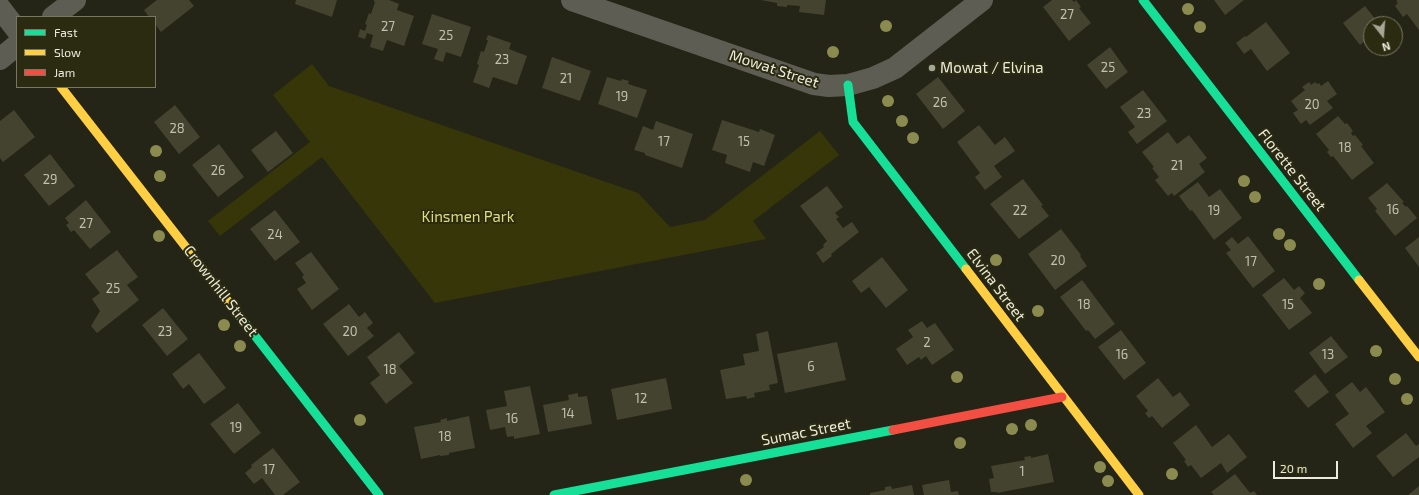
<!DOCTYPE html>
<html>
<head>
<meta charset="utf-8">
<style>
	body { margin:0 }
	#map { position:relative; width:1419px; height:495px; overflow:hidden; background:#252517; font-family:"Exo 2",sans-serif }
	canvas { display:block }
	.legend { position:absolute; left:16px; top:16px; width:140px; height:72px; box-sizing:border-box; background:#2b2b11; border:1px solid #787862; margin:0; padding:5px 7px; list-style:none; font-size:12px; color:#ebebdc }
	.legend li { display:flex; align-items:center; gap:8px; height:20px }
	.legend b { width:20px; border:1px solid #787862 }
	.north { position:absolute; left:1363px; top:16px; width:40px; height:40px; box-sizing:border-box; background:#2b2b11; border:1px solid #787862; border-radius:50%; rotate:163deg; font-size:11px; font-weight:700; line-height:16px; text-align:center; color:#ebebdc }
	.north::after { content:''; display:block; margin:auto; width:14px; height:18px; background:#a6a697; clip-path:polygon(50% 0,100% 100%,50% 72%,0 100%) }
	.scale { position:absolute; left:1273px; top:461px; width:65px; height:18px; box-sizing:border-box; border:2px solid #ebebdc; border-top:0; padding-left:5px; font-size:12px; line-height:14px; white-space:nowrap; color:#ebebdc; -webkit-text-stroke:3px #2b2b11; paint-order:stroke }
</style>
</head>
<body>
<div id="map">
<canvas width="1419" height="495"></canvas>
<ul class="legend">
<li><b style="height:5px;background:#16e098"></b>Fast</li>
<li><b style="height:5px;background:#ffcf43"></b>Slow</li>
<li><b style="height:5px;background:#f24e42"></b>Jam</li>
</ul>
<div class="north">N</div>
<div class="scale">20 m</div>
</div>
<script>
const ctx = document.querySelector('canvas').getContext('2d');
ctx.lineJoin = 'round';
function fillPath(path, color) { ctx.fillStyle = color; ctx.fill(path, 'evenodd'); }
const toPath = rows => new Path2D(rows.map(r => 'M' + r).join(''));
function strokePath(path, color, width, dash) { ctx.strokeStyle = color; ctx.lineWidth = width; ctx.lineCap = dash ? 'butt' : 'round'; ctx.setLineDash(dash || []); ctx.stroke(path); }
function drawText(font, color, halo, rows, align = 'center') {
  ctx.font = font + ' "Exo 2",sans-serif'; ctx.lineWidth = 4; ctx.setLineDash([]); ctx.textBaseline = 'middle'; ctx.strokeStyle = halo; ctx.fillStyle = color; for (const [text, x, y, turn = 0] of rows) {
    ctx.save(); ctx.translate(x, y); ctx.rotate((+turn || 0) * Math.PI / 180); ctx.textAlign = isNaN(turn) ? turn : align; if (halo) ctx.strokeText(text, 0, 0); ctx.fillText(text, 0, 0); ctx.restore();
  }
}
fillPath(toPath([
	[312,64,329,86,638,193,670,227,705,220,820,131,839,155,753,221,766,239,435,303,322,157,220,236,208,221,310,142,273,95]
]), '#373608');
fillPath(toPath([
	[157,0,189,0,194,6,161,32,155,24,155,17,149,17,144,10],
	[296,0,337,0,332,17,295,4],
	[374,0,389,0,399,4,397,10,414,16,404,46,387,40,383,51,370,47,373,35,367,33,365,39,358,37,360,29,365,31,367,25,365,24,369,13,371,14,375,2,374,2],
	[761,0,826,0,824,15,799,12,800,6,787,5,787,7,777,6,777,3],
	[1052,0,1072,0,1074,2,1076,0,1081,7,1079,8,1091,23,1069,41,1043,7],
	[1214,0,1244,0,1225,15],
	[1398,0,1419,0,1419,30,1407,14,1403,17,1395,6,1398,3,1396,1],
	[1365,6,1379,24,1371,24,1371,36,1360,45,1343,23],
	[432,14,471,27,461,57,446,52,443,62,434,59,438,49,422,44],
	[1266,22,1290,53,1267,71,1251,49,1244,54,1236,43,1245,36,1246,37],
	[488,35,511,43,509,49,527,56,517,85,493,77,489,88,473,82,479,65,477,64,481,51,484,52,488,40,486,40],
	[1110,47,1128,72,1106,89,1087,65],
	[552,57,591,71,580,101,542,88],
	[607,77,621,81,622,79,629,81,628,84,647,90,637,118,598,104],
	[938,77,965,111,943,129,916,94],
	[1328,81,1337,94,1327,101,1333,108,1310,125,1306,120,1301,124,1293,113,1298,110,1291,101,1305,90,1302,87,1309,82,1311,85,1315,82,1317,84,1319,83,1321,86],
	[1143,90,1167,121,1137,144,1128,132,1135,127,1120,107],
	[175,105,200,137,179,154,154,122],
	[14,110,35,137,3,162,0,158,0,121],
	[1338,116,1345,124,1347,123,1353,131,1351,133,1353,136,1355,135,1363,145,1361,146,1374,163,1352,180,1333,156,1331,157,1327,152,1329,150,1316,134],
	[722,120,759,132,760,129,775,135,764,166,753,162,750,172,725,163,727,155,712,150],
	[656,121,693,134,682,168,645,155,645,153,634,150,643,126,653,130],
	[979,125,995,145,1005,137,1015,151,994,166,1002,177,985,190,975,177,980,173,957,142],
	[276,131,293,153,268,172,251,150],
	[1168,132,1177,144,1189,135,1207,158,1199,164,1205,172,1174,196,1172,193,1168,196,1155,180,1159,177,1152,168,1154,167,1142,152],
	[219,144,244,177,218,197,192,165],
	[50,154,75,186,49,206,24,175],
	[1023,179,1043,205,1041,206,1049,216,1019,239,990,204],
	[1198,182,1209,197,1220,189,1242,218,1214,240,1192,210,1190,211,1179,196],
	[1387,183,1404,202,1402,203,1406,207,1407,206,1417,218,1395,236,1375,211,1377,209,1368,198],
	[827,186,843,207,835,213,839,217,836,219,843,228,852,222,859,232,831,254,832,256,823,263,816,253,824,247,823,245,827,241,800,206],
	[86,200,111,232,90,249,74,230,71,232,66,225,69,223,65,218],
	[275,210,300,242,275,261,250,229],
	[1061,229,1081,255,1080,256,1087,266,1055,290,1028,254],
	[1248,236,1275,271,1253,288,1226,253,1231,250,1225,243,1232,237,1238,244],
	[1419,237,1419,267,1405,248],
	[117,250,138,277,127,285,139,300,97,333,91,326,100,311,92,299,100,293,85,274],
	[311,252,339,289,312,310,297,289,306,283,302,277,304,275,295,263],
	[882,257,908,290,886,308,869,287,861,293,852,281],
	[1284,278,1294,290,1299,286,1305,293,1300,298,1312,313,1289,330,1262,295],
	[1082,280,1115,324,1095,339,1088,330,1086,331,1060,297],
	[349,304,359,317,365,312,373,323,367,328,374,336,348,356,323,324],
	[163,308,188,339,167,356,142,325],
	[922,321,927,328,935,323,954,350,932,365,926,356,921,360,919,357,907,365,896,349,913,337,908,330],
	[1121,330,1146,363,1124,380,1098,347],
	[768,331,778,383,769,385,770,390,754,393,755,397,747,399,746,396,726,399,720,370,745,365,743,354,759,351,756,334],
	[399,332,415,353,399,366,413,383,386,404,370,383,380,375,367,357],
	[1331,336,1348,357,1325,374,1309,353],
	[837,342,846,380,785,393,777,354],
	[199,353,226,388,204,404,189,384,183,389,172,374],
	[1315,374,1329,392,1308,408,1294,391],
	[666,378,672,409,617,420,611,389],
	[1158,378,1173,397,1180,392,1190,405,1162,428,1152,416,1149,418,1145,413,1148,411,1136,396],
	[1352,382,1360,392,1366,387,1385,412,1366,426,1372,433,1353,448,1335,424,1349,414,1335,395],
	[530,386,540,434,514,439,514,436,507,437,505,427,490,430,486,410,507,406,504,391],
	[578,393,578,397,587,396,592,424,548,432,543,405,569,400,568,395],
	[238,403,261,433,234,454,210,424],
	[469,416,475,448,449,453,449,455,440,456,440,455,421,459,414,427,441,422,440,420,447,418,447,421],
	[1196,425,1212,447,1229,434,1247,457,1227,473,1221,463,1201,478,1191,465,1188,467,1184,461,1186,460,1173,443],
	[1406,433,1416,446,1419,444,1419,457,1393,477,1376,456],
	[273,448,300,482,283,495,275,495,262,478,254,484,245,473,252,467,251,465],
	[1048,454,1054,482,997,493,997,492,991,492,989,479,994,478,991,466,1025,460,1024,457,1031,456,1031,458],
	[1235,474,1250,493,1254,491,1257,495,1214,495,1211,492],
	[949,480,951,492,958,491,959,495,924,495,922,485],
	[912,485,914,495,870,495,870,493,885,490,885,487,891,486,892,489],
	[1419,486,1419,495,1408,495]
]), '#43432f');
strokePath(toPath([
	[572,0,814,84,829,86,848,85,873,78,895,68,982,0],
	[0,8,17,30],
	[53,17,75,0],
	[0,59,17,45]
]), '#5d5d53', 22);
strokePath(toPath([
	[1143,0,1359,280],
	[848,85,853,122,966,269],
	[238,314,379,495],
	[554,495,893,430]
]), '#16e098', 9);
strokePath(toPath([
	[61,87,238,314],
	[966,269,1139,495],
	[1359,280,1419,357]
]), '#ffcf43', 9);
strokePath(toPath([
	[893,430,1062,397]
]), '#f24e42', 9);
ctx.fillStyle = '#8b8b50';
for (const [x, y] of [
	[1188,9],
	[886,26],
	[1200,27],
	[833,52],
	[888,101],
	[902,121],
	[913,138],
	[156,151],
	[160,176],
	[1244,181],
	[1255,197],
	[1279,234],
	[159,236],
	[1290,245],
	[996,260],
	[1319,284],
	[1038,311],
	[224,325],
	[240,346],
	[1376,351],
	[957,377],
	[1395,379],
	[1407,399],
	[360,420],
	[1031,425],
	[1012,429],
	[960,443],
	[1100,467],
	[1172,474],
	[746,480],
	[1108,481]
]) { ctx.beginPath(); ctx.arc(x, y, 6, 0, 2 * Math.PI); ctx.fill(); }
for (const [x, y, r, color] of [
	[932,68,4,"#a6a697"]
]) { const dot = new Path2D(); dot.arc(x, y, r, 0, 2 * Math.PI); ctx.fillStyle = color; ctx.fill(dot); strokePath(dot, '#2b2b11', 1.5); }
drawText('13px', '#c1c1b1', null, [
	["27",1067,15],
	["27",388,27],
	["25",446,36],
	["23",502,60],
	["25",1108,68],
	["21",566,79],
	["19",622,97],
	["26",940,103],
	["20",1312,105],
	["23",1144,114],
	["28",177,129],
	["17",664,142],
	["15",744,142],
	["18",1345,148],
	["21",1177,166],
	["26",218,171],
	["29",50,180],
	["16",1393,210],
	["22",1020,211],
	["19",1214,211],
	["27",86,224],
	["24",275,235],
	["20",1058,261],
	["17",1251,262],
	["25",113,289],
	["18",1084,305],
	["15",1288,305],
	["23",165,332],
	["20",350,332],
	["2",927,343],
	["16",1122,355],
	["13",1328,355],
	["6",811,367],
	["18",390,370],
	["12",641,399],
	["14",568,414],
	["16",512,419],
	["19",236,428],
	["18",445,437],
	["17",269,470],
	["1",1022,472]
]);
drawText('15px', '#ebebdc', '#2b2b11', [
	["Mowat / Elvina",940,68]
], 'left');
drawText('15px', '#ebebdc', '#2b2b11', [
	["Mowat Street",774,69,18],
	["Florette Street",1292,170,52],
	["Elvina Street",996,285,53],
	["Crownhill Street",221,291,52],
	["Sumac Street",806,432,-11]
]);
drawText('15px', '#dede7e', '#2b2b11', [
	["Kinsmen Park",468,217]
]);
</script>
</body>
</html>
